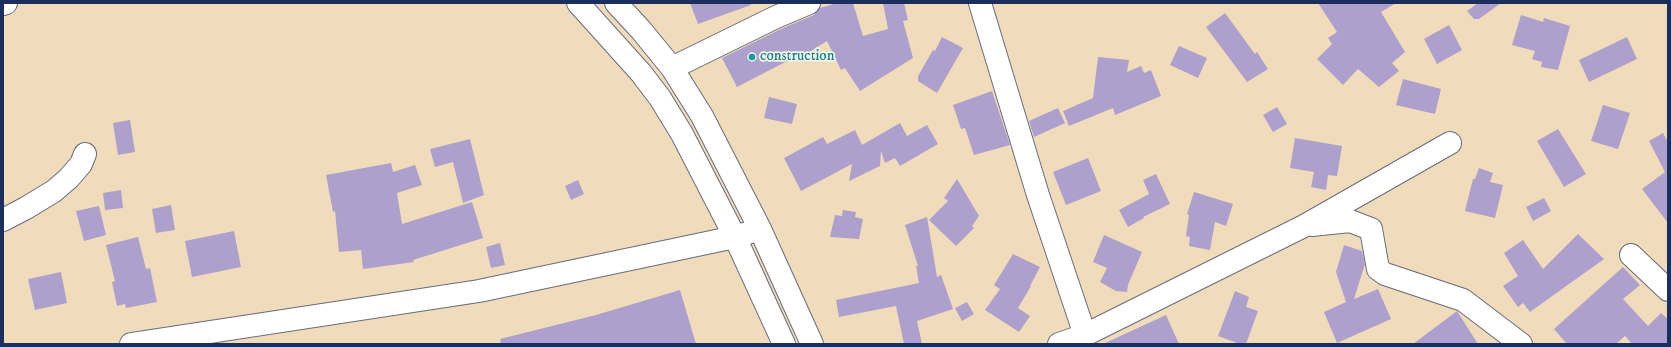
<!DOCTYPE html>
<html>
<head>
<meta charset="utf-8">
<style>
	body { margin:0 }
	#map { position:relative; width:1671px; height:347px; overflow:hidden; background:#f0dcbb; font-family:"IM FELL DW Pica",serif }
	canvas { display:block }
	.frame { position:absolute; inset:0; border:4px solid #1b2f5e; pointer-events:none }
</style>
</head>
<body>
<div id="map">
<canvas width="1671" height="347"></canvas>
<div class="frame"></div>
</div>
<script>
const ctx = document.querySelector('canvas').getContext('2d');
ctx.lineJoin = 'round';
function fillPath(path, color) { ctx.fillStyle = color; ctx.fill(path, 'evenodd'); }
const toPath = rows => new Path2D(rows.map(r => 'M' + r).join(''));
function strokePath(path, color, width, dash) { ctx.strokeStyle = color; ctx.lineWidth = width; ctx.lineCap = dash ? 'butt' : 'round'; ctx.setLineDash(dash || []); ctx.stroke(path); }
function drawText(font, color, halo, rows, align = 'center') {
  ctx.font = font + ' "IM FELL DW Pica",serif'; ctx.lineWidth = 3.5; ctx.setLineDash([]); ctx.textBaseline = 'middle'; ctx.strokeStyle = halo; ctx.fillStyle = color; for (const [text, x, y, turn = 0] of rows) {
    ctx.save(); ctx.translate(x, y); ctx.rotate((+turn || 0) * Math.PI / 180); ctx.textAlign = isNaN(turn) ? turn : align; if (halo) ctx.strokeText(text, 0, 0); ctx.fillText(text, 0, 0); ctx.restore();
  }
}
fillPath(toPath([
	[690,3,751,3,751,5,698,24],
	[837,3,853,3,863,36,888,29,883,3,904,3,908,20,903,21,913,58,860,91,845,68,841,70,827,41,793,62,791,59,737,87,722,58,783,28,814,15,820,8],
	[1318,3,1396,3,1381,12,1405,52,1392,63,1399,71,1379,87,1358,69,1343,85,1317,59,1332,44,1328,38,1337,32],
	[1478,3,1501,3,1479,19,1474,19,1467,11],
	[1225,13,1255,54,1257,52,1268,69,1247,82,1206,27],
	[1521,15,1543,22,1544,18,1570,26,1558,70,1541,67,1542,62,1532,59,1535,51,1512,45],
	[1449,25,1462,50,1437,64,1424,39],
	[942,37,963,48,937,93,918,81,918,76,933,50,935,51],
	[1627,37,1637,59,1589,82,1579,60],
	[1179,46,1207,58,1198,78,1170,65],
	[1098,57,1129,60,1127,72,1141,66,1144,73,1151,70,1161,96,1115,115,1113,108,1069,126,1063,111,1093,98],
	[1403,79,1441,89,1435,114,1396,105],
	[992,91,1010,145,974,155,965,128,961,129,953,105],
	[769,97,797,104,792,124,764,118],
	[1603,105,1630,113,1618,149,1591,141],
	[1277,107,1287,124,1273,132,1263,115],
	[1058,108,1065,123,1034,137,1029,121],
	[130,120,135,152,118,155,113,123],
	[900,123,907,136,927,125,938,144,900,166,895,158,885,163,881,151,880,166,849,181,852,164,801,191,784,158,823,137,827,144,855,130,862,145],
	[1558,129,1586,174,1564,187,1537,141],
	[1663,133,1668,142,1668,223,1642,189,1665,172,1649,141],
	[1295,138,1342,146,1337,176,1328,175,1326,190,1311,187,1314,172,1290,168],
	[470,139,484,195,463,203,453,162,435,167,430,149],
	[1088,158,1101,191,1066,205,1053,172],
	[391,163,393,172,415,165,422,185,397,193,402,224,472,202,483,238,413,260,414,262,363,269,361,250,339,252,335,211,333,212,326,175],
	[1479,168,1493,173,1490,182,1503,185,1495,218,1465,211,1473,179,1475,179],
	[1156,174,1170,204,1143,217,1144,218,1128,227,1119,210,1149,194,1143,180],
	[957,179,979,216,972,226,974,228,956,246,929,220,948,201,944,198],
	[578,180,584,194,571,200,565,186],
	[121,190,123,208,105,210,103,193],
	[1194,192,1233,204,1226,226,1215,222,1210,250,1189,246,1190,237,1186,236,1189,215,1187,214],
	[1544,198,1551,211,1533,221,1526,207],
	[171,205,175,230,156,233,152,209],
	[99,206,106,235,84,241,76,211],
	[843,210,856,212,855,217,863,219,859,239,830,237,835,215,842,216],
	[927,217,937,277,941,275,953,309,917,321,922,344,904,344,896,306,839,317,836,300,919,283,916,266,918,266,905,225],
	[234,231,241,267,192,277,185,241],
	[1578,234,1604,259,1530,312,1523,303,1518,307,1503,286,1518,276,1504,253,1523,240,1543,269],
	[1104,235,1142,252,1128,285,1127,292,1116,291,1100,282,1107,268,1093,262],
	[138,237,146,269,150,268,157,302,126,308,125,304,117,306,112,282,115,281,106,245],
	[500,243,505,265,491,268,486,247],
	[1344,245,1362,251,1365,264,1354,299,1378,289,1391,319,1337,343,1324,312,1346,302,1336,272],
	[1013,254,1040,267,1030,286,1031,286,1018,308,1030,316,1019,332,985,310,1000,289,994,285],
	[1623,267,1640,285,1623,299,1648,326,1661,313,1668,319,1668,344,1632,344,1625,336,1616,344,1567,344,1554,329],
	[61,272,67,303,35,310,28,279],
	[680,290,696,344,501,344,500,339,596,315],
	[1235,291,1249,297,1246,307,1258,311,1246,344,1240,344,1218,336],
	[967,302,974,314,962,321,955,308],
	[1457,311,1478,344,1413,344],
	[1166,315,1179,344,1103,344]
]), '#ada0cc');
const minor = toPath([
	[578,3,641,73,660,98,682,134,735,237,784,344],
	[616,3,641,30,672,68,702,116,760,229,812,344],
	[980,3,1038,195,1085,335],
	[3,4,6,3],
	[672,68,776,17,809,3],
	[3,220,26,208,54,191,69,178,81,164,85,154],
	[1312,225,1350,221,1371,229,1378,269,1385,274,1463,300,1521,344],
	[1631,255,1668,290],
	[131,344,479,291,735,237,760,229],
	[1059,344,1085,335,1304,226,1450,143]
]);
strokePath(minor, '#666c7f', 24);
strokePath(minor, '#fff', 22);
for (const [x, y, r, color] of [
	[752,57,4,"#0f9aa8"]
]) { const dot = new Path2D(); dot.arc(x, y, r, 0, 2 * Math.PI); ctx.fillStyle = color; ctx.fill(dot); strokePath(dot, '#f7f3e8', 1.5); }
drawText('15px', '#0d838f', '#f7f3e8', [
	["construction",760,57]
], 'left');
</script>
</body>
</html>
